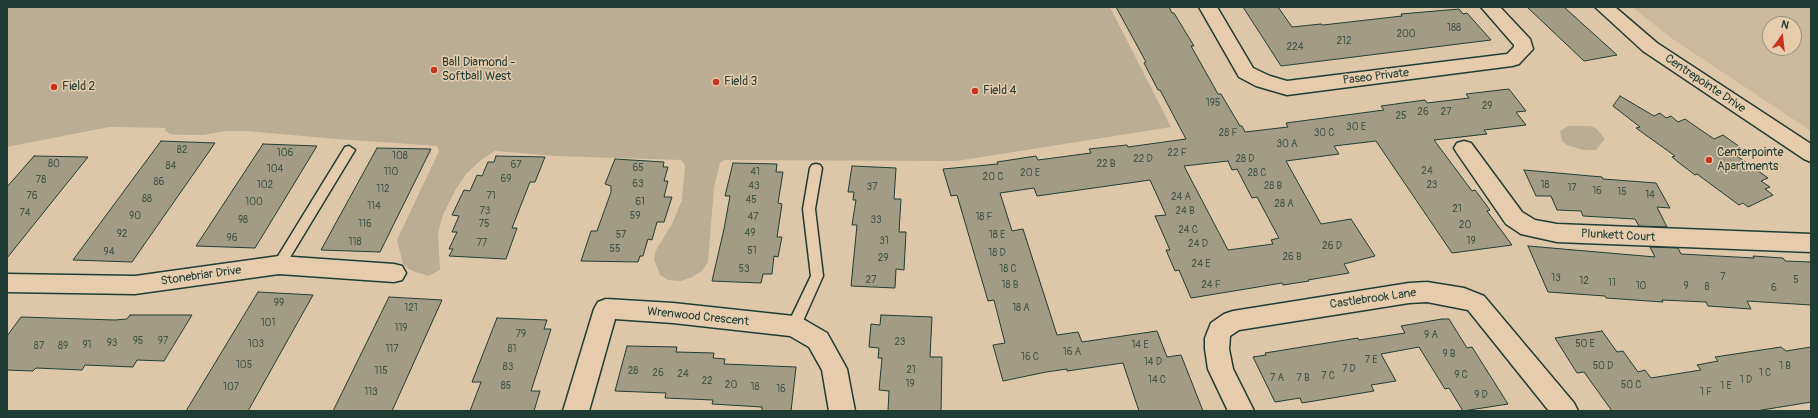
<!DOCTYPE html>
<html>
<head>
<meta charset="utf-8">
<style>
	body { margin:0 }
	#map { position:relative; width:1818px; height:418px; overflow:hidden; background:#dec6a8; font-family:Pangolin,sans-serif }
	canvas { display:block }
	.frame { position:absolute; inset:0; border:8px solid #1f3d34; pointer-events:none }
	.north { position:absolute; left:1762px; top:16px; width:40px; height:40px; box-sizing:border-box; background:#e6ccad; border:1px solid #96937d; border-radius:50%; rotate:15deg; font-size:11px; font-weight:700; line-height:16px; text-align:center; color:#1f3d34 }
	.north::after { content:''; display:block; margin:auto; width:14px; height:18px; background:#c8321e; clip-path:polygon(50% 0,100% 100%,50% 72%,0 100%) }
</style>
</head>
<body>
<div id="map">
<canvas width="1818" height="418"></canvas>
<div class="frame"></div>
<div class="north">N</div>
</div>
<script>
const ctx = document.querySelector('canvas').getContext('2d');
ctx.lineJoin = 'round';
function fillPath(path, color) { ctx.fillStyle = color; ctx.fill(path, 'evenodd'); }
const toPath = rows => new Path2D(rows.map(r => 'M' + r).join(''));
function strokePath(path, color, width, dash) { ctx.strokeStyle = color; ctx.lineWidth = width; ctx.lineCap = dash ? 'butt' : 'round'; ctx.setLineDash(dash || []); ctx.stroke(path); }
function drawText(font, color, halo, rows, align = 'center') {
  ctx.font = font + ' Pangolin,sans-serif'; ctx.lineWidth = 3; ctx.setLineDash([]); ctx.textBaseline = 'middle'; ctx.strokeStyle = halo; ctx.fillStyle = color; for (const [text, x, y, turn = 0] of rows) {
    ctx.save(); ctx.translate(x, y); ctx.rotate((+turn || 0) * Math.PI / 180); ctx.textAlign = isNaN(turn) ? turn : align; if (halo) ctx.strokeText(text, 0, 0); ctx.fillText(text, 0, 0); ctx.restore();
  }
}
fillPath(toPath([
	[1632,7,1811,7,1811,131,1674,40],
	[1770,24,1794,24,1794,48,1770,48]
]), '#ccb99d');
fillPath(toPath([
	[7,7,1110,7,1171,127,957,161,724,160,720,163,714,187,708,262,702,271,692,277,681,281,668,280,660,275,654,259,656,250,672,224,682,200,685,165,681,160,556,156,495,151,481,160,467,173,456,189,443,215,438,233,440,270,428,276,410,270,403,264,397,240,439,151,437,146,337,139,246,131,226,131,203,135,182,135,170,134,165,130,166,128,109,127,7,147],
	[1568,126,1590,126,1597,129,1605,139,1596,150,1583,150,1567,145,1562,141,1560,131]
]), '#bbad93');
const building = toPath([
	[1116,7,1169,7,1172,13,1174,13,1194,46,1191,46,1218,94,1221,94,1240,126,1242,126,1245,132,1288,127,1286,123,1384,110,1381,106,1425,100,1427,103,1469,98,1466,94,1509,89,1526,111,1516,112,1526,125,1484,130,1487,134,1434,140,1472,191,1475,190,1490,210,1487,211,1512,245,1452,253,1376,141,1334,146,1339,154,1286,161,1321,224,1351,219,1375,256,1344,264,1349,273,1308,280,1309,281,1283,285,1282,283,1191,298,1179,270,1175,271,1166,250,1170,250,1155,216,1166,215,1150,180,1037,196,1034,188,1000,193,1012,231,1023,229,1057,335,1078,332,1082,342,1157,331,1167,357,1181,355,1203,411,1139,411,1123,363,1067,371,1067,369,1046,372,1003,381,993,345,1005,343,994,300,988,301,957,195,951,196,943,169,998,164,997,162,1036,156,1038,160,1091,153,1089,149,1127,145,1128,147,1186,139,1160,90,1158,90,1144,63,1146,62,1116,7],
	[1228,161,1232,170,1237,169,1252,198,1257,197,1279,238,1271,240,1273,244,1228,250,1184,166,1228,161],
	[1243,7,1278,7,1292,27,1321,24,1323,25,1402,16,1401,14,1459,9,1463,14,1467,13,1491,40,1281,66,1243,7],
	[1527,7,1564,7,1617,55,1584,61,1527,7],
	[1620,96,1654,116,1660,113,1666,118,1671,116,1678,122,1685,119,1714,139,1723,135,1747,152,1737,156,1768,178,1761,181,1770,187,1765,189,1773,195,1748,207,1743,203,1739,205,1697,174,1695,175,1678,162,1672,157,1675,156,1636,128,1640,127,1613,106,1620,96],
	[161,141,215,143,132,262,73,260,161,141],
	[263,144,317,146,255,248,196,246,263,144],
	[377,148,431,149,380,252,321,250,377,148],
	[34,156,88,157,7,258,7,187,34,156],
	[496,156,545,157,535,182,530,182,512,228,517,228,506,259,449,256,453,249,449,249,457,232,452,232,459,216,452,215,464,190,470,191,477,175,482,176,488,162,494,162,496,156],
	[615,159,664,162,663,167,668,167,664,181,668,181,664,197,672,197,664,222,657,222,652,240,648,239,643,256,640,256,638,262,581,261,591,231,597,231,611,192,611,186,605,184,615,159],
	[733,163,777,164,776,172,783,172,778,203,782,204,777,237,782,237,778,257,774,256,772,274,763,274,761,283,712,281,724,229,730,196,725,196,733,163],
	[852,166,896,168,894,199,901,199,899,232,906,232,904,270,896,269,895,288,851,286,857,225,852,225,856,200,853,200,854,192,848,192,852,166],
	[1524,170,1602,177,1603,179,1656,183,1670,208,1657,207,1667,227,1639,226,1635,219,1583,216,1581,211,1557,210,1551,196,1536,196,1524,170],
	[1528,246,1655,257,1650,247,1678,248,1681,254,1754,258,1753,256,1783,258,1785,261,1811,262,1811,305,1747,301,1751,309,1708,306,1706,302,1662,300,1663,302,1606,298,1605,296,1548,292,1528,246],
	[258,292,313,295,248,411,186,411,258,292],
	[389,297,442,300,392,411,333,411,389,297],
	[130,315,192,315,164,361,137,360,133,367,85,365,82,370,36,368,33,371,7,370,7,336,21,317,115,320,127,319,130,315],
	[881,315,932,317,930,357,942,357,941,411,888,411,889,391,879,390,882,358,878,358,879,348,869,347,871,324,880,325,881,315],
	[497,318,547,320,544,329,551,329,531,391,540,391,534,411,470,411,481,382,472,382,497,318],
	[1442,319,1449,319,1467,348,1472,347,1508,404,1463,411,1449,388,1445,389,1419,347,1381,354,1396,381,1371,385,1374,391,1302,403,1300,398,1275,402,1253,357,1266,355,1265,353,1358,338,1359,340,1405,333,1401,326,1442,319],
	[1602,331,1617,352,1623,351,1638,372,1645,370,1651,378,1701,370,1697,365,1718,361,1715,357,1781,347,1786,351,1811,347,1811,402,1756,411,1612,411,1584,372,1577,373,1555,338,1602,331],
	[627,346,677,347,676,352,714,353,713,358,725,359,724,364,796,367,791,411,762,411,762,407,712,404,713,400,665,398,666,393,615,391,627,346]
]);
fillPath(building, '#a39c84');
strokePath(building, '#1f3d34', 1);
const lane = toPath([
	[349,146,355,150,283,269,279,270,275,269,273,265,275,261,345,147,349,146],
	[816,164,820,165,822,168,815,209,823,276,799,330,794,331,789,330,787,326,811,276,803,209,810,168,812,165,816,164]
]);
const street = toPath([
	[1199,7,1217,7,1253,68,1270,76,1287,81,1507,54,1514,47,1514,45,1481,7,1500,7,1530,39,1533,49,1519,64,1512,66,1287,95,1256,86,1239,77,1199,7],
	[1464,141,1471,143,1522,212,1535,220,1557,224,1811,234,1811,252,1557,242,1521,234,1506,224,1457,153,1454,148,1457,143,1464,141],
	[279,256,394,264,402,266,406,273,402,280,394,282,279,274,135,294,7,292,7,274,135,276,279,256],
	[1427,282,1464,288,1484,296,1574,403,1578,411,1549,411,1468,310,1427,302,1409,303,1239,330,1230,336,1229,349,1233,369,1254,411,1228,411,1208,369,1205,349,1205,338,1211,323,1224,314,1233,311,1409,283,1427,282],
	[606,299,673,303,794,316,803,319,827,333,847,369,855,411,829,411,822,370,809,347,790,336,673,323,615,319,589,411,563,411,594,309,598,302,606,299]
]);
const secondary = toPath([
	[1595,7,1615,7,1657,43,1811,144,1811,162,1804,159,1643,51,1595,7]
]);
strokePath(lane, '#1f3d34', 3);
strokePath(street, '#1f3d34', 3);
strokePath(secondary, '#1f3d34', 3);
fillPath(lane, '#e6ccad');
fillPath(street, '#e6ccad');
fillPath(secondary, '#e6ccad');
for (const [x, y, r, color] of [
	[434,70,4,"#c8321e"],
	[716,82,4,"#c8321e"],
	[54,87,4,"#c8321e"],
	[975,91,4,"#c8321e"],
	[1709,160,4,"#c8321e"]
]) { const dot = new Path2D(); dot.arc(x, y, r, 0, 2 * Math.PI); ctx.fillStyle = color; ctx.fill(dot); strokePath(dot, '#e6ccad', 1.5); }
drawText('10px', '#405548', null, [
	["188",1454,28],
	["200",1406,34],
	["212",1344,41],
	["224",1295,47],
	["195",1213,103],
	["29",1487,106],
	["26",1423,112],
	["27",1446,112],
	["25",1401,116],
	["30 E",1356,127],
	["28 F",1228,133],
	["30 C",1324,133],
	["30 A",1287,144],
	["82",182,150],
	["106",285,153],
	["22 F",1177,153],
	["108",400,156],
	["22 D",1143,159],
	["28 D",1245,159],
	["80",54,164],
	["22 B",1106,164],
	["67",516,165],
	["84",171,166],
	["65",638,168],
	["104",275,169],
	["24",1427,171],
	["110",391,172],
	["41",755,172],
	["20 E",1030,173],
	["28 C",1257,173],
	["20 C",993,177],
	["69",506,179],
	["78",41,180],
	["86",159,182],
	["63",638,184],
	["102",265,185],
	["23",1432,185],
	["18",1545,185],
	["43",754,186],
	["28 B",1273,186],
	["37",872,187],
	["17",1572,188],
	["112",383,189],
	["16",1597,191],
	["15",1622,192],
	["14",1650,195],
	["76",32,196],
	["71",491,196],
	["24 A",1181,197],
	["88",147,199],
	["45",751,200],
	["100",254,202],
	["61",640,202],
	["28 A",1284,204],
	["114",374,206],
	["21",1457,209],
	["73",485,211],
	["24 B",1185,211],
	["74",25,213],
	["90",135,216],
	["59",635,216],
	["47",753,217],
	["18 F",984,217],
	["98",243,220],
	["33",876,220],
	["116",365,224],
	["75",484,224],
	["20",1465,225],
	["24 C",1188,230],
	["49",750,233],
	["92",122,234],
	["57",621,235],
	["18 E",997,235],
	["96",232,238],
	["31",884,241],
	["19",1471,241],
	["118",355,242],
	["77",482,243],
	["24 D",1198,244],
	["26 D",1332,246],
	["55",615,249],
	["51",752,251],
	["94",109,252],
	["18 D",997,253],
	["26 B",1292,257],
	["29",883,258],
	["24 E",1201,264],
	["53",744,269],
	["18 C",1008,269],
	["7",1723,277],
	["13",1556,278],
	["27",871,280],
	["5",1796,280],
	["12",1584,281],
	["11",1612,283],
	["18 B",1010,285],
	["24 F",1211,285],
	["10",1641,286],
	["9",1686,286],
	["8",1707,287],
	["6",1774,288],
	["99",279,303],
	["121",411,308],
	["18 A",1021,308],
	["101",268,323],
	["119",401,328],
	["79",521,334],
	["9 A",1431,335],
	["95",138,341],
	["97",163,341],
	["23",900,342],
	["93",112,343],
	["103",256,344],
	["50 E",1585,344],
	["91",87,345],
	["14 E",1140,345],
	["87",39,346],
	["89",63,346],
	["117",392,349],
	["81",512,349],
	["16 A",1072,352],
	["9 B",1449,354],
	["16 C",1030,357],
	["7 E",1371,360],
	["14 D",1153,362],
	["105",244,365],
	["50 D",1603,366],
	["1 B",1785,366],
	["83",508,367],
	["7 D",1349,369],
	["21",911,370],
	["115",381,371],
	["28",633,371],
	["26",658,373],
	["1 C",1765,373],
	["24",683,374],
	["9 C",1461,375],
	["7 C",1328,376],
	["7 A",1277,378],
	["7 B",1303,378],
	["14 C",1157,380],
	["1 D",1746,380],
	["22",707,381],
	["19",910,384],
	["20",731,385],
	["50 C",1631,385],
	["85",506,386],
	["1 E",1726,386],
	["107",231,387],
	["18",755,387],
	["16",781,389],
	["113",371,392],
	["1 F",1706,392],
	["9 D",1481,395]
]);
drawText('12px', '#1f3d34', '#e6ccad', [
	["Ball Diamond -",442,63],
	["Softball West",442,77],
	["Field 3",724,82],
	["Field 2",62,87],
	["Field 4",983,91],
	["Centerpointe",1717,153],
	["Apartments",1717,167]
], 'left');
drawText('12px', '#1f3d34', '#e6ccad', [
	["Paseo Private",1376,77,-7],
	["Centrepointe Drive",1705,84,34],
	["Plunkett Court",1618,236,3],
	["Stonebriar Drive",201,276,-8],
	["Castlebrook Lane",1373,299,-8],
	["Wrenwood Crescent",698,317,6]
]);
</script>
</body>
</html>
